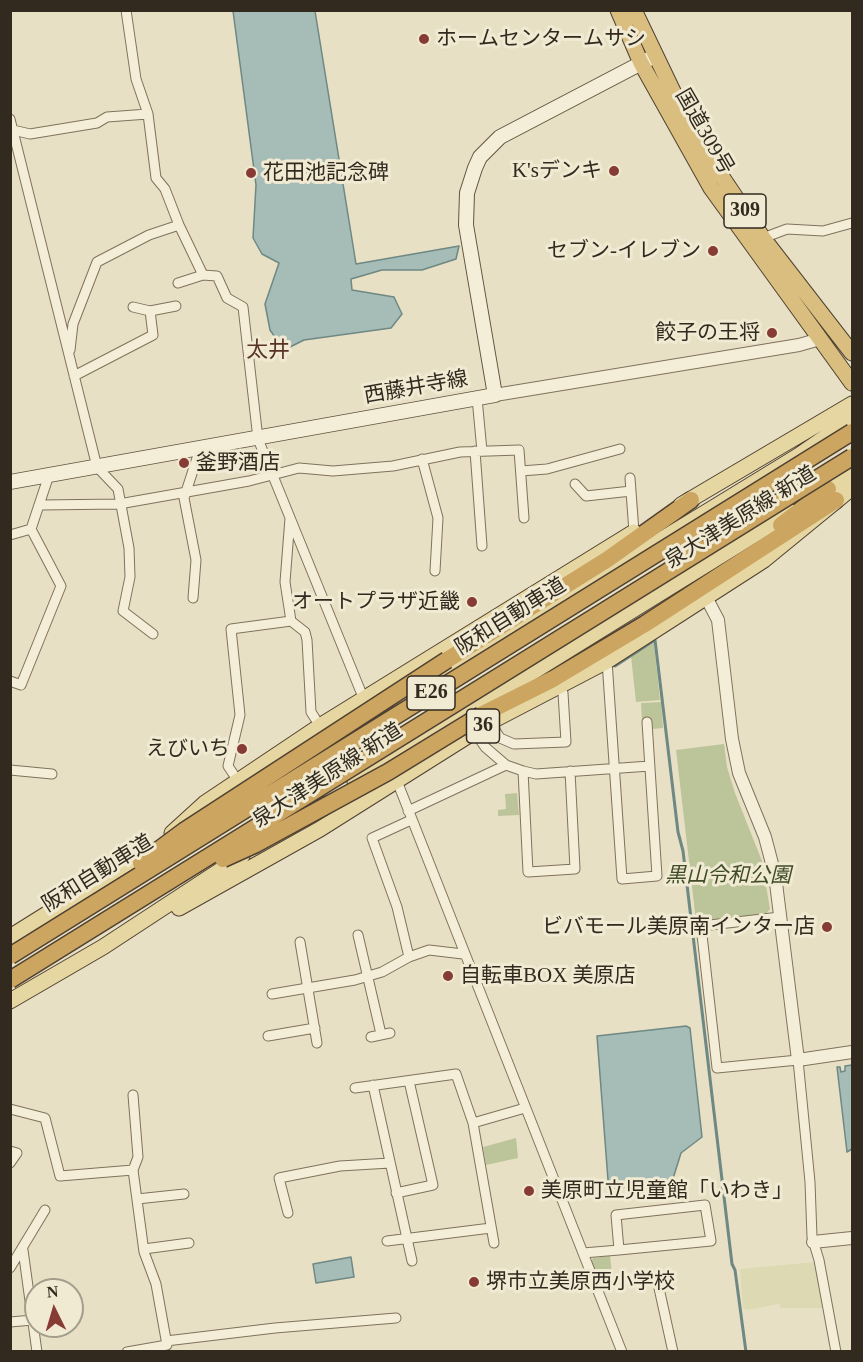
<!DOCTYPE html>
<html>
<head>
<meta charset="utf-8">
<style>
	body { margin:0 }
	#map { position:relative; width:863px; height:1362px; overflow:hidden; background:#e8e0c5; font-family:"Times New Roman",serif }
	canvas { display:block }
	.frame { position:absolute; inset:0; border:12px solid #322a1f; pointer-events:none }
	.north { position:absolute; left:24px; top:1278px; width:60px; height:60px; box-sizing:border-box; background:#f0ead3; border:2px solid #a49d8b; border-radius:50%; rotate:355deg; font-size:16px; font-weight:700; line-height:24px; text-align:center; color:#322a1f }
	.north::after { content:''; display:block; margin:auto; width:21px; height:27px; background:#873b35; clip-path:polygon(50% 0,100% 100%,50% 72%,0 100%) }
</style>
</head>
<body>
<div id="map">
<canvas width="863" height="1362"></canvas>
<div class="frame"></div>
<div class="north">N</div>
</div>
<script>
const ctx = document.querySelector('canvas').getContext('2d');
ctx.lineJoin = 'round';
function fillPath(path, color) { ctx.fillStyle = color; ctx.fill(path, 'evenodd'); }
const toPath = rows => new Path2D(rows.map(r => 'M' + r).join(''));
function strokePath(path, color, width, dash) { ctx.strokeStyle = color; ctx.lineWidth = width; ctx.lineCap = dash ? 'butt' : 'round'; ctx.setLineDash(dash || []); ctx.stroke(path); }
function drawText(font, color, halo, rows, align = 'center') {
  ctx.font = font + ' "Times New Roman","Noto Sans JP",serif'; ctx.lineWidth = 6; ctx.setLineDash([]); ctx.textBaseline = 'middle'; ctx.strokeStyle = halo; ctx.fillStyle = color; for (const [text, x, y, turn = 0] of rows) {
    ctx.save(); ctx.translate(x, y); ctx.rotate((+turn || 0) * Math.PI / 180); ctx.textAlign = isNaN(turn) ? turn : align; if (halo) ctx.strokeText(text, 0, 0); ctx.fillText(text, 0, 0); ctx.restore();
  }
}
fillPath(toPath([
	[816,1262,824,1308,780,1308,779,1304,747,1310,743,1308,740,1269]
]), '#dcd9b3');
fillPath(toPath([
	[654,643,660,700,636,702,631,656],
	[661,702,663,728,653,729,652,722,642,722,641,703],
	[724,744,727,767,735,793,762,861,770,909,766,914,696,921,676,750],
	[517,793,519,815,498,816,498,810,506,809,505,794],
	[516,1138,518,1158,486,1165,483,1147],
	[610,1256,612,1273,597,1276,591,1261,593,1258]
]), '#bcc49a');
const water = toPath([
	[233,11,315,11,356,264,459,246,456,259,422,270,382,270,351,279,352,290,394,297,402,314,391,328,304,340,284,350,270,330,265,304,279,263,262,254,253,238,256,185,233,11],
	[686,1026,690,1028,702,1137,681,1153,672,1182,615,1188,608,1180,597,1036,686,1026],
	[852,1065,852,1149,847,1152,837,1067,840,1067,841,1072,845,1071,845,1066,852,1065],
	[351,1257,354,1277,316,1283,313,1264,351,1257]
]);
fillPath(water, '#a6bcb7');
strokePath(water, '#6e8884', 1.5);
strokePath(toPath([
	[615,666,655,640,678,832,683,851,732,1264,735,1270,746,1352]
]), '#6e8884', 3);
const minor = toPath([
	[126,10,136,79,148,114,156,178,165,189,179,225,203,275,217,276,227,298,243,307,258,439,365,702],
	[10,119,97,467,118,489,129,548,130,577,123,611,153,634],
	[13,130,30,134,97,123,107,117,148,114],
	[763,238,787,229,823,231,852,223],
	[178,283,203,275],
	[150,311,176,306],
	[70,350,73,324,97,262,149,235,179,225],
	[74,376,153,335,150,311,133,307],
	[477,398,482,451],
	[475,451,482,546],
	[422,459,438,518,435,571],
	[521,471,547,469,620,449],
	[630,478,634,532],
	[575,484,586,496,631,491],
	[41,505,119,504,249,481,299,468,333,471,393,466,460,452,519,450,524,518],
	[10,535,31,529],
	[193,598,196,560,184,498,200,449],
	[291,621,305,632,307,640,311,712,320,726],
	[607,661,622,879,657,876,647,722],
	[10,681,21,685,61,586,31,529,49,475],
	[490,722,500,738,514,744,566,742,563,693,560,687],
	[474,731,485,747,506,765,523,771,536,774,650,766],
	[10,770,52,774],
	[523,771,528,872,575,869,570,771],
	[395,776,622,1352],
	[238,781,228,766,240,715,231,629,291,621,285,582,290,518],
	[408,811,506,765],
	[780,917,701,926,717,1068,798,1060,810,1182,812,1237,819,1260,836,1352],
	[358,935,381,1034],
	[300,942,317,1043],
	[409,957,397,907,372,838,411,820],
	[272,994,355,980,382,972,409,957,429,950,463,954],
	[268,1036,315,1028],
	[371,1037,390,1033],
	[373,1085,412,1261],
	[355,1088,456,1074,473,1123,494,1243],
	[10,1109,45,1118,60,1176,133,1170,144,1252,156,1284,167,1345,127,1352],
	[473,1123,525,1108],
	[10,1151,17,1153,10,1163],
	[133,1170,138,1157,133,1095],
	[396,1193,433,1185,409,1081],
	[137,1199,184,1194],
	[288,1213,279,1178,340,1166,390,1163],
	[387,1241,491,1228],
	[144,1249,189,1243],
	[23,1250,37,1352],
	[583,1253,619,1250,711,1241,705,1205,616,1215,619,1250],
	[10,1268,45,1210],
	[657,1279,673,1352],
	[10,1322,33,1320],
	[166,1341,275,1328,396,1318]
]);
const tertiary = toPath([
	[495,395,799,345,820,339],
	[706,597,718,620,732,739,739,773,765,837,775,875,798,1060,852,1052],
	[813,1242,852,1238]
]);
const secondary = toPath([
	[10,482,495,395,466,225,467,193,475,168,480,157,500,137,651,58]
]);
const primary = toPath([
	[819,495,852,473],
	[681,505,852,404],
	[414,691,798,456,852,419],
	[355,782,791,512],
	[172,833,205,803,320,726,634,532],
	[179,908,320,829,490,722,607,661,764,560,852,488],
	[10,937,149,850],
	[10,1001,103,947,242,856]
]);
const trunk = toPath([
	[618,10,641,63,711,188,852,383],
	[634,10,680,106,722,177,763,238,852,353]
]);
const motorway = toPath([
	[781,525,828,489],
	[447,660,608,559,691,500],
	[481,715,553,679,645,624,836,500]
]);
strokePath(minor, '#80725d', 11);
strokePath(tertiary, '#80725d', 14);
strokePath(secondary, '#625440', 16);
strokePath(primary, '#4f4131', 17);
strokePath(trunk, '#4f4131', 17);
strokePath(motorway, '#4f4131', 19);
strokePath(minor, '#f4edd7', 9);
strokePath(tertiary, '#f4edd7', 12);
strokePath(secondary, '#f4edd7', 14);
strokePath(primary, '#e6d6a1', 15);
strokePath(trunk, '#d9be80', 15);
strokePath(motorway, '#cca560', 16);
const motorwayBridge = toPath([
	[223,859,256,844,388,772,481,715],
	[141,863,184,831,447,660],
	[10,956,852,432],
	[10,980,852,457]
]);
strokePath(motorwayBridge, '#4f4131', 19, []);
strokePath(motorwayBridge, '#cca560', 16);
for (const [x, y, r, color] of [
	[424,39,6,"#873b35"],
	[614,171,6,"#873b35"],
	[251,173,6,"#873b35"],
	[713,251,6,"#873b35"],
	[772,333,6,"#873b35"],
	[184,463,6,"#873b35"],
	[472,602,6,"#873b35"],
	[242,749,6,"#873b35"],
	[827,927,6,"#873b35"],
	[448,976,6,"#873b35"],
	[529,1191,6,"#873b35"],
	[474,1282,6,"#873b35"]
]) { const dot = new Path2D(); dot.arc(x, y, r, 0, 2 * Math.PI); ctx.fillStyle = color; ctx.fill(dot); strokePath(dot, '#f0ead3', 2); }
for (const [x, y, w] of [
	[745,211,42],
	[431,693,48],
	[483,726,33]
]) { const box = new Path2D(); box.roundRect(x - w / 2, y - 17, w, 34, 4.5); ctx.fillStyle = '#f0ead3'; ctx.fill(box); strokePath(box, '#322a1f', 1.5); }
drawText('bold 20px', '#322a1f', null, [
	["309",745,211],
	["E26",431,693],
	["36",483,726]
]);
drawText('21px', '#322a1f', '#f0ead3', [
	["ホームセンタームサシ",436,39],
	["K'sデンキ",602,171,"right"],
	["花田池記念碑",263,173],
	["セブン-イレブン",701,251,"right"],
	["餃子の王将",760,333,"right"],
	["釜野酒店",196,463],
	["オートプラザ近畿",460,602,"right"],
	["えびいち",230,749,"right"],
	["ビバモール美原南インター店",815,927,"right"],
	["自転車BOX 美原店",460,976],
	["美原町立児童館「いわき」",541,1191],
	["堺市立美原西小学校",486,1282]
], 'left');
drawText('21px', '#322a1f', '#f0ead3', [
	["国道309号",704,132,60],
	["西藤井寺線",416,388,-10],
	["泉大津美原線 新道",741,518,-32],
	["阪和自動車道",511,617,-32],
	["泉大津美原線 新道",328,776,-33],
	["阪和自動車道",98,874,-32]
]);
drawText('italic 21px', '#404c28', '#f0ead3', [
	["黒山令和公園",728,876]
]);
drawText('22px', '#593324', '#f0ead3', [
	["太井",268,351]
]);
</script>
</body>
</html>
